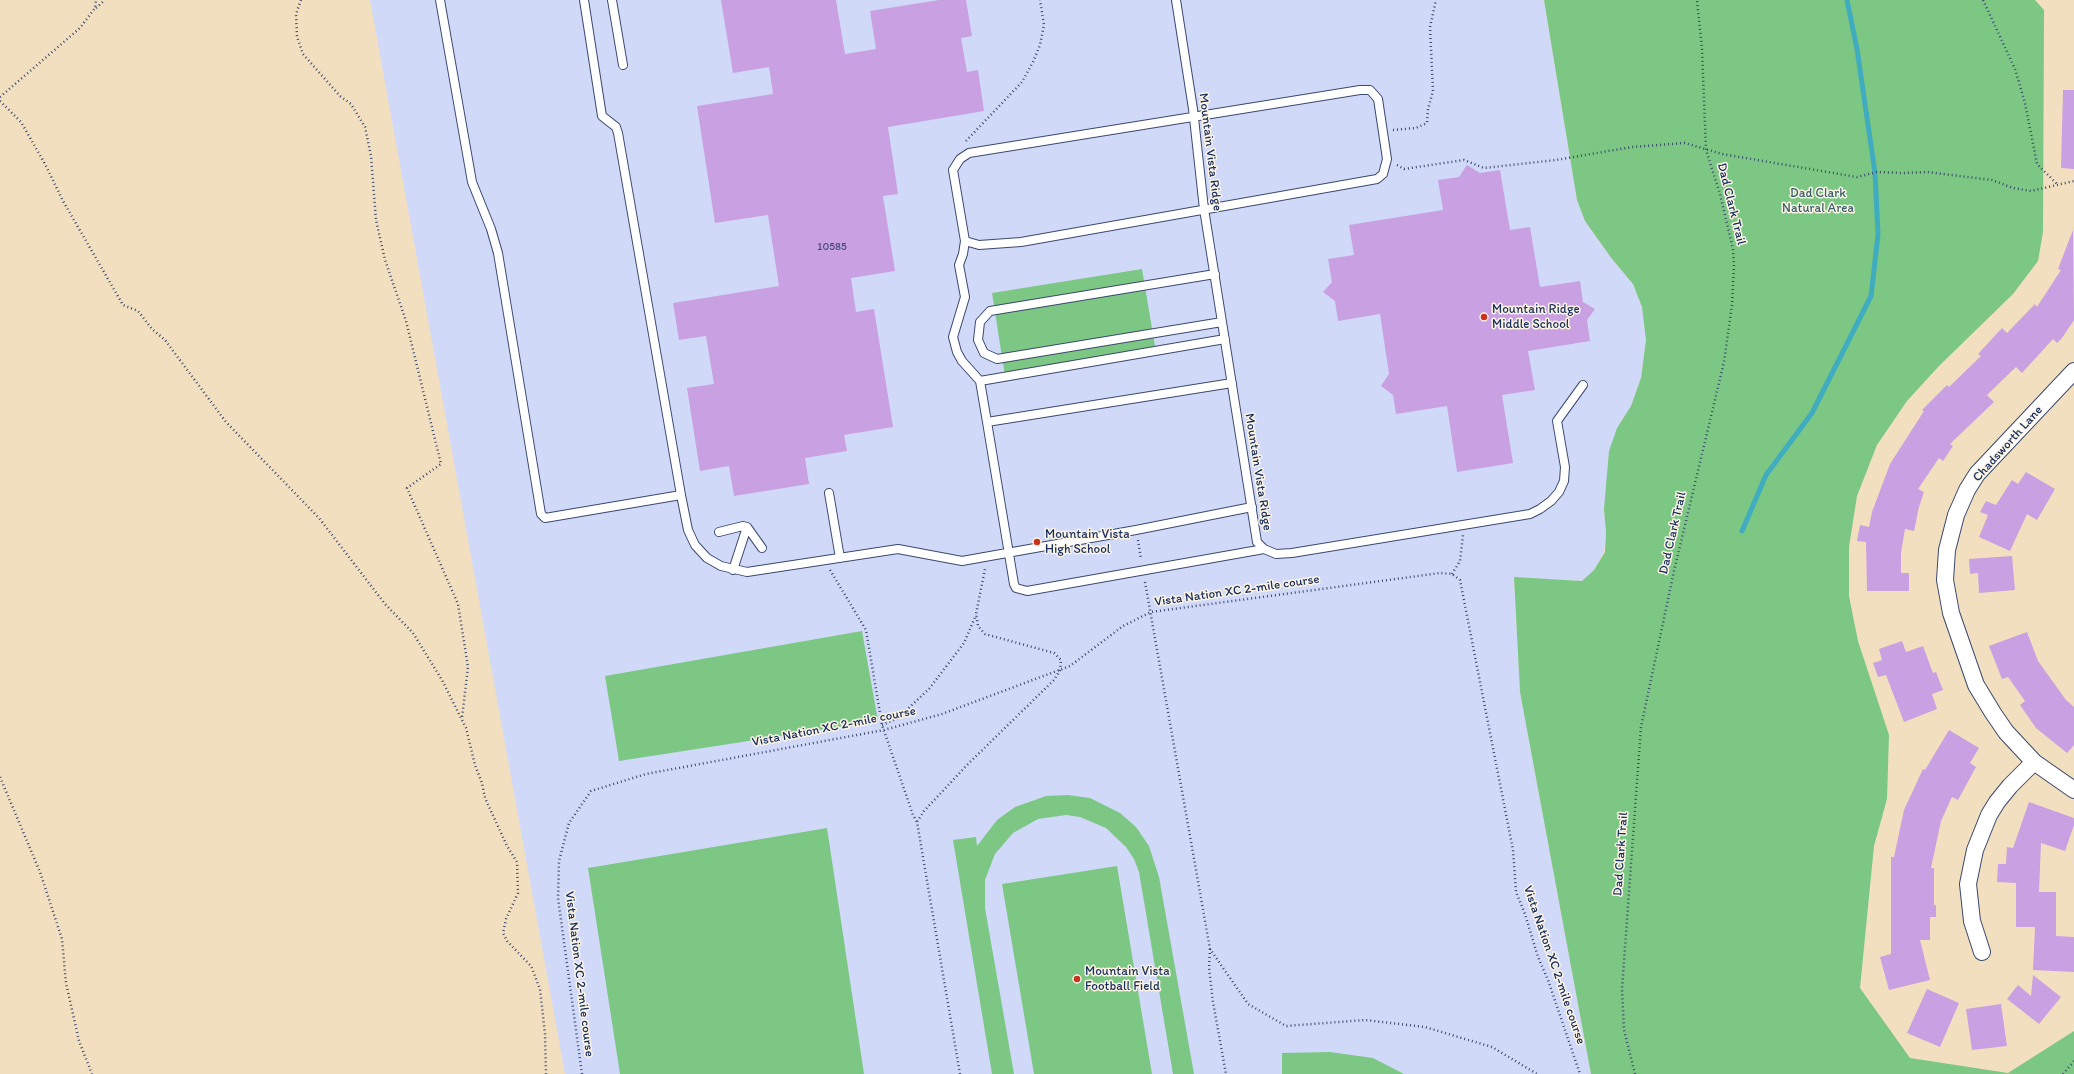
<!DOCTYPE html>
<html>
<head>
<meta charset="utf-8">
<style>
	body { margin:0 }
	canvas { display:block; background:#f2dfc0 }
</style>
</head>
<body>
<canvas width="2074" height="1074"></canvas>
<script>
const ctx = document.querySelector('canvas').getContext('2d');
ctx.lineJoin = 'round';
function fillPath(path, color) { ctx.fillStyle = color; ctx.fill(path, 'evenodd'); }
const toPath = rows => new Path2D(rows.map(r => 'M' + r).join(''));
function strokePath(path, color, width, dash) { ctx.strokeStyle = color; ctx.lineWidth = width; ctx.lineCap = dash ? 'butt' : 'round'; ctx.setLineDash(dash || []); ctx.stroke(path); }
function drawText(font, color, halo, rows, align = 'center') {
  ctx.font = font + ' Itim,sans-serif'; ctx.lineWidth = 3; ctx.setLineDash([]); ctx.textBaseline = 'middle'; ctx.strokeStyle = halo; ctx.fillStyle = color; for (const [text, x, y, turn = 0] of rows) {
    ctx.save(); ctx.translate(x, y); ctx.rotate((+turn || 0) * Math.PI / 180); ctx.textAlign = isNaN(turn) ? turn : align; if (halo) ctx.strokeText(text, 0, 0); ctx.fillText(text, 0, 0); ctx.restore();
  }
}
fillPath(toPath([
	[370,0,1544,0,1577,200,1585,221,1612,259,1633,284,1642,307,1646,340,1641,378,1631,406,1617,428,1604,509,1606,532,1604,552,1594,570,1582,581,1514,578,1520,692,1591,1074,565,1074]
]), '#d1d9f9');
fillPath(toPath([
	[1544,0,2035,0,2044,10,2043,232,2038,261,2013,294,1939,366,1907,401,1877,445,1857,496,1849,547,1849,596,1858,641,1889,735,1887,799,1874,846,1860,988,1910,1058,2008,1073,2074,1031,2074,1074,1591,1074,1520,692,1514,577,1582,581,1594,570,1605,552,1606,532,1604,509,1609,451,1617,428,1631,406,1641,378,1646,340,1642,307,1633,284,1612,259,1585,221,1577,200],
	[1142,269,1156,352,1005,376,992,293],
	[862,631,878,721,619,761,605,676],
	[1068,795,1090,798,1120,813,1136,827,1149,846,1159,877,1194,1074,1173,1074,1139,872,1134,859,1126,847,1106,828,1080,817,1066,815,1038,819,1013,833,995,854,985,880,985,908,1014,1074,992,1074,953,840,976,837,977,846,997,820,1015,807,1046,796],
	[827,828,864,1074,620,1074,588,868],
	[1117,866,1152,1074,1034,1074,1002,884],
	[1330,1052,1373,1058,1404,1074,1282,1074,1282,1053]
]), '#7dc784');
strokePath(toPath([
	[1742,531,1766,475,1812,413,1871,296,1878,235,1875,173,1857,49,1847,0]
]), '#40acbf', 5);
fillPath(toPath([
	[721,0,836,0,845,54,876,49,870,11,939,0,966,0,972,36,961,38,967,72,978,70,984,111,888,127,898,194,883,196,895,271,851,278,856,312,874,309,893,427,844,435,847,451,805,458,809,484,734,496,729,466,700,471,687,388,714,384,706,336,679,340,673,303,779,286,768,215,715,223,697,106,773,94,769,67,733,73],
	[2063,90,2074,90,2074,169,2061,168],
	[1467,165,1480,173,1500,170,1510,230,1530,227,1540,287,1580,281,1583,302,1595,309,1587,320,1590,341,1528,351,1535,390,1502,395,1513,463,1457,472,1447,406,1396,414,1393,395,1381,386,1389,374,1380,314,1338,321,1335,301,1323,292,1332,282,1328,259,1354,255,1349,225,1443,210,1438,180,1459,177],
	[2073,230,2074,320,2062,338,2057,343,2053,339,2022,373,2016,367,1987,395,1994,402,1950,444,1953,446,1943,461,1939,458,1918,489,1924,492,1919,507,1914,531,1905,529,1901,553,1901,573,1909,573,1909,591,1867,591,1866,542,1857,541,1860,525,1869,527,1872,512,1890,464,1924,411,1922,410,1947,385,1949,387,1981,356,1978,354,2002,328,2007,333,2035,304,2037,307,2061,270,2058,269],
	[2026,472,2055,489,2037,520,2027,514,2010,551,1979,537,1988,515,1980,512,1986,501,1996,505,2012,480,2018,484],
	[2012,556,2015,590,1979,593,1978,573,1970,574,1969,559],
	[2027,632,2038,661,2066,700,2074,707,2074,745,2067,753,2036,728,2020,705,2025,701,2008,677,2002,679,1989,646],
	[1902,641,1906,652,1923,646,1933,673,1936,672,1943,690,1932,694,1937,709,1904,722,1886,675,1878,677,1873,663,1882,660,1879,649],
	[1949,730,1979,748,1970,763,1976,767,1958,800,1952,797,1941,821,1931,868,1934,868,1934,905,1936,905,1936,917,1930,917,1930,940,1920,940,1930,980,1889,990,1880,957,1891,954,1891,857,1894,857,1904,810,1923,769,1925,770],
	[2029,802,2074,818,2074,825,2065,851,2041,843,2039,892,2056,892,2056,936,2074,937,2074,972,2033,970,2035,927,2016,927,2016,883,1997,882,1998,864,2006,864,2007,847,2013,848],
	[2033,975,2061,997,2039,1024,2007,999,2018,985,2031,996],
	[1927,989,1959,1003,1940,1047,1907,1033],
	[2001,1004,2007,1046,1972,1050,1966,1009]
]), '#c9a0e2');
const service = toPath([
	[440,0,472,182,491,229,498,253,541,514,545,518,681,495,688,530,695,545,707,558,721,566,747,572,898,549,962,561,1136,530,1252,507],
	[584,0,602,116,616,127,618,133,681,495],
	[612,0,623,65],
	[1176,0,1193,109,1204,209,1257,542,1264,549,1276,554,1292,553,1530,514,1540,509,1551,501,1559,492,1564,481,1565,467,1557,421,1583,385],
	[965,241,979,245,1021,242,1377,179,1383,174,1387,159,1378,99,1370,90,1360,90,969,153,960,159,953,170,965,241,963,254,959,265,965,297,953,337,957,352,962,361,980,381,987,422],
	[1215,274,990,311,980,322,978,340,984,353,997,359,1222,322],
	[980,381,1225,339],
	[1232,383,987,422,1014,584,1016,588,1027,591,1264,549],
	[829,493,840,558],
	[719,532,743,526,747,527,762,548],
	[733,570,747,527]
]);
const minor = toPath([
	[2074,371,1977,474,1967,490,1956,515,1947,550,1945,580,1951,613,1976,685,1993,713,2006,732,2034,762,2074,790],
	[1982,952,1972,921,1968,884,1975,850,1989,815,1997,802,2010,786,2034,762]
]);
strokePath(service, '#3b496d', 10);
strokePath(minor, '#3b496d', 18);
strokePath(toPath([
	[301,0,296,14,297,37,303,54,340,96,351,104,365,127,371,156,376,220,385,260,406,321,441,464,407,488,458,604,468,667,462,718],
	[1983,0,2015,69,2025,103,2037,164,2057,184],
	[96,8,105,0],
	[0,97,80,28,95,8,96,0],
	[0,101,21,122,45,164,63,201,123,305,138,311,152,329,165,340,226,422,319,518,385,604,413,633,442,680,466,728,475,765,482,783,485,798,507,846,517,862,518,893,506,919,503,933,507,941,531,966,540,989,545,1034,546,1074],
	[1393,130,1416,128,1427,123,1428,109,1433,91,1430,27,1436,0],
	[966,141,1022,82,1033,62,1040,45,1044,25,1040,0],
	[1397,165,1404,169,1464,160,1484,168,1556,160,1632,147,1685,143,1722,154,1857,177,1877,172,1903,173,1927,172,1992,180,2013,188,2031,191,2074,181],
	[1138,540,1141,559],
	[830,570,866,630,882,725,913,815,917,822],
	[1452,574,1460,561,1463,535],
	[1145,582,1210,949,1248,1004,1286,1026,1365,1020,1425,1027,1492,1047,1537,1074],
	[882,725,898,718,929,689,964,643,976,615],
	[0,777,40,872,62,939,66,983,79,1041,92,1074],
	[1210,949,1209,968,1213,1002,1226,1074],
	[582,1074,558,898,559,861,569,823,591,791,646,774,884,730,942,714,1070,666,1123,626,1151,612,1440,573,1452,574,1460,580,1513,850,1516,892,1525,914,1538,957,1548,980,1580,1074],
	[960,1074,917,822,924,811,968,764,1054,680,1060,670,1061,660,1054,653,985,634,978,626,976,614,985,569],
	[1635,1074,1624,1030,1622,989,1641,727,1674,571,1724,362,1732,305,1734,264,1733,249,1720,194,1706,150,1702,49,1697,0],
	[2063,1074,2074,1061]
]), '#3b496d', 2.5, [1, 3]);
strokePath(service, '#fff', 8);
strokePath(minor, '#fff', 16);
for (const [x, y, r, color] of [
	[1484,317,4,"#c8321e"],
	[1037,542,4,"#c8321e"],
	[1077,979,4,"#c8321e"]
]) { const dot = new Path2D(); dot.arc(x, y, r, 0, 2 * Math.PI); ctx.fillStyle = color; ctx.fill(dot); strokePath(dot, '#fcf5e5', 1.5); }
drawText('11px', '#464b7f', null, [
	["10585",832,247]
]);
drawText('13px', '#1b2f5e', '#fcf5e5', [
	["Mountain Vista Ridge",1210,152,83],
	["Dad Clark Trail",1731,204,76],
	["Chadsworth Lane",2008,444,-48],
	["Mountain Vista Ridge",1258,472,81],
	["Dad Clark Trail",1673,533,-77],
	["Vista Nation XC 2-mile course",1237,591,-8],
	["Vista Nation XC 2-mile course",834,727,-11],
	["Dad Clark Trail",1621,854,-86],
	["Vista Nation XC 2-mile course",1554,965,71],
	["Vista Nation XC 2-mile course",579,974,83]
]);
drawText('13px', '#385d69', '#fcf5e5', [
	["Dad Clark",1818,194],
	["Natural Area",1818,209]
]);
drawText('13px', '#1b2f5e', '#fcf5e5', [
	["Mountain Ridge",1492,310],
	["Middle School",1492,325],
	["Mountain Vista",1045,535],
	["High School",1045,550],
	["Mountain Vista",1085,972],
	["Football Field",1085,987]
], 'left');
</script>
</body>
</html>
